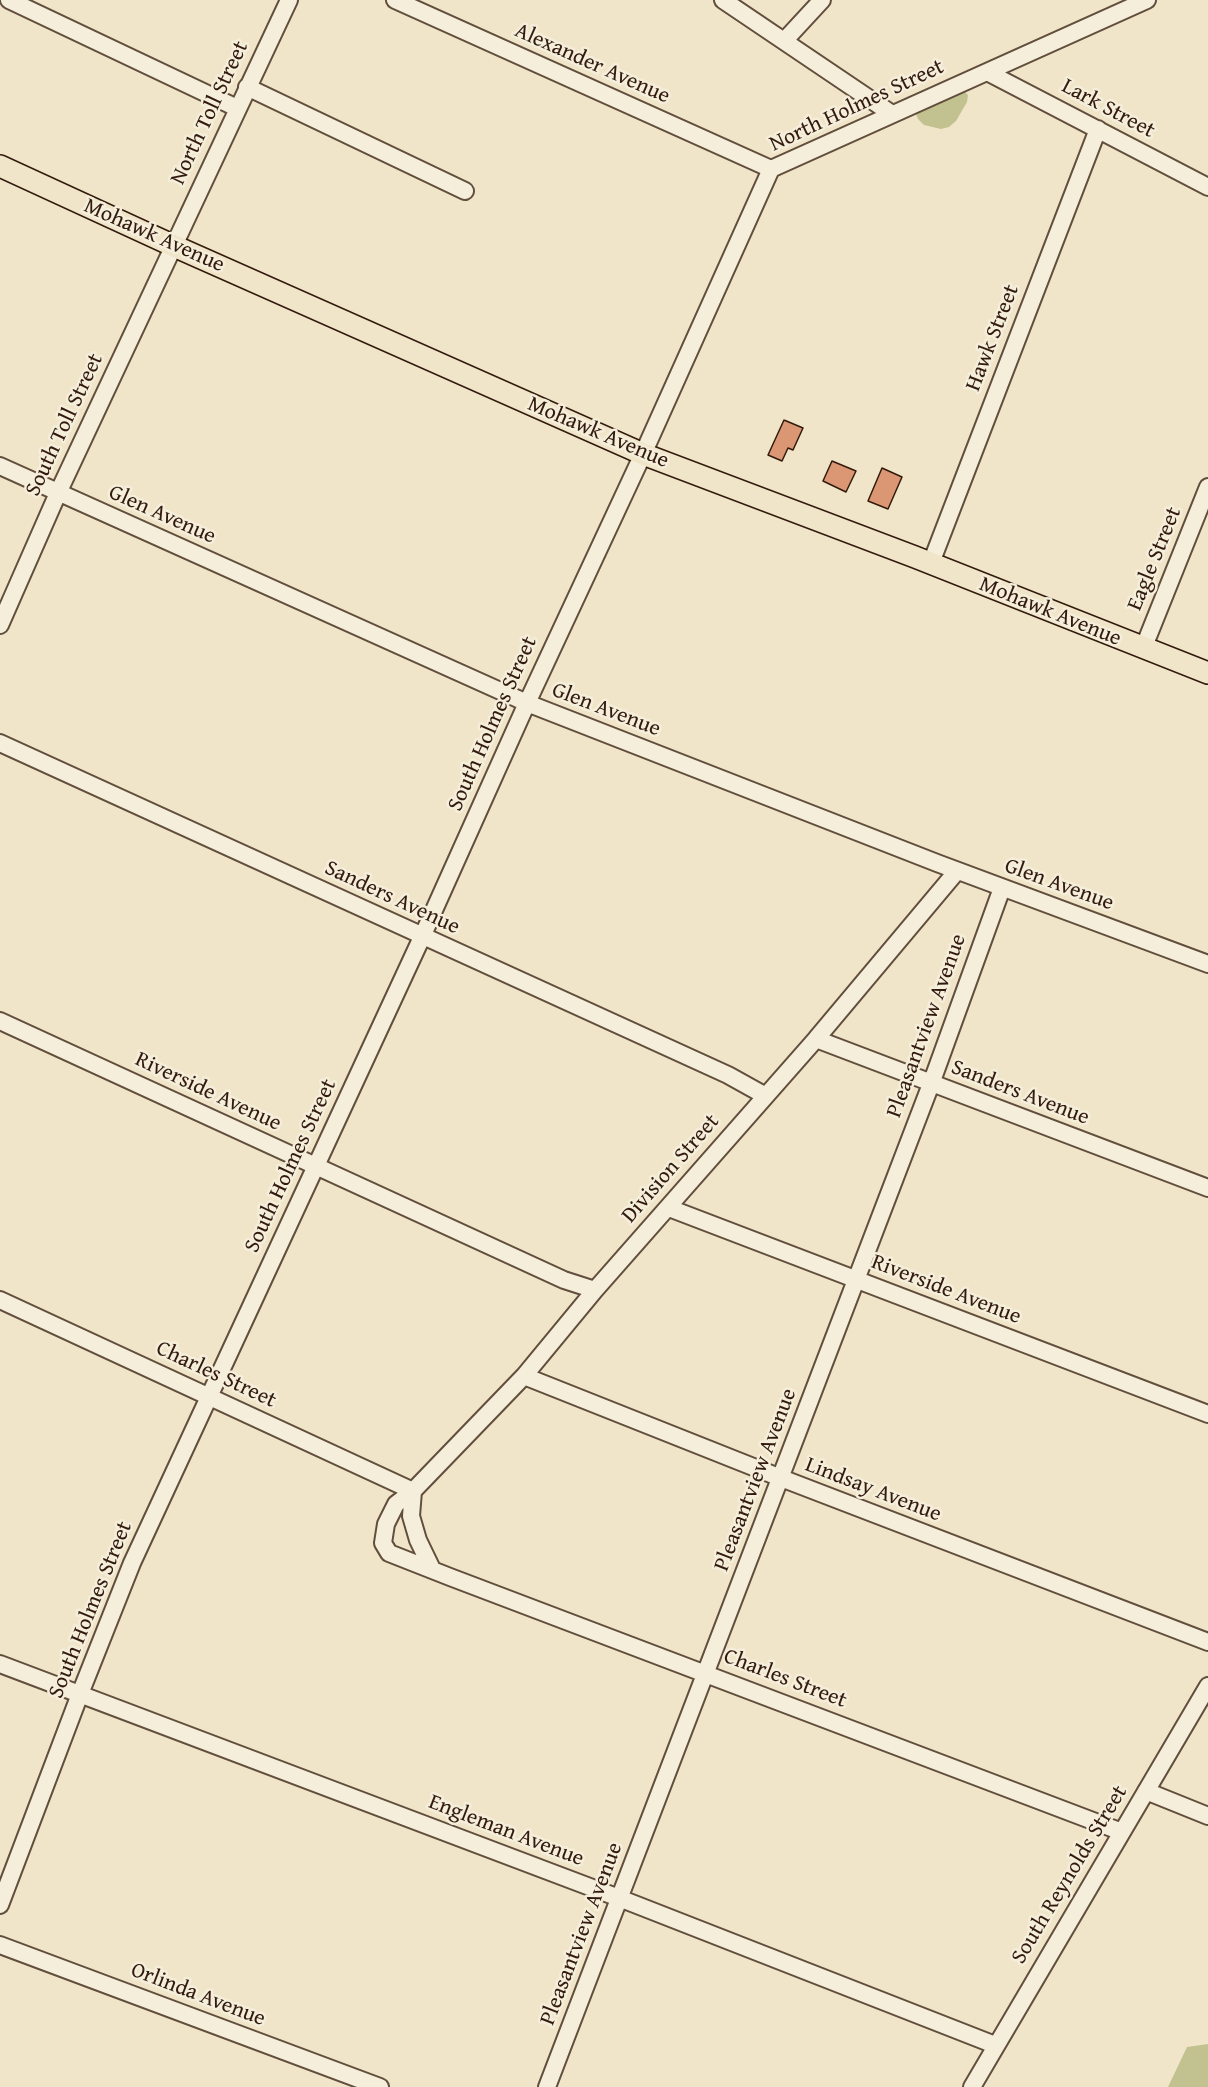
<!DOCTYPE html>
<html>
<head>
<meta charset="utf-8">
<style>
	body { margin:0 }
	canvas { display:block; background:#f0e5c8 }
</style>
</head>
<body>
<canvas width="1208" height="2087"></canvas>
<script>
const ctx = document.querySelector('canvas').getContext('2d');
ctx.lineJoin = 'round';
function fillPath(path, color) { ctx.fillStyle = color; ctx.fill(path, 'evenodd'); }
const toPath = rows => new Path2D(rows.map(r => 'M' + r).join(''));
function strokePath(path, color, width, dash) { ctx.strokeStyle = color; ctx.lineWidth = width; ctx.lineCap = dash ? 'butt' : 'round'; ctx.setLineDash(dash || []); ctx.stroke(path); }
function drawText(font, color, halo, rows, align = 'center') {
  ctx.font = font + ' "Gentium Book Plus",serif'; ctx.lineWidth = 5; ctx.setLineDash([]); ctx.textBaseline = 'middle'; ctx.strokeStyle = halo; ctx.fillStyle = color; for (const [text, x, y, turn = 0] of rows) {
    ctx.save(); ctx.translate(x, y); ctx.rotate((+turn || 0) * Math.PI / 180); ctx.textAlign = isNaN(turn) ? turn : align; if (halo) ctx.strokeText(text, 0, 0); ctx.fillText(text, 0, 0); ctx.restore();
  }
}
fillPath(toPath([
	[965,92,968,95,967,102,956,121,949,127,941,129,924,125,918,119,916,114],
	[1208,2044,1208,2087,1168,2087,1187,2047]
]), '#c2c290');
const building = toPath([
	[784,420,803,428,793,450,788,448,782,461,768,455,784,420],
	[832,461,856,471,846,492,823,481,832,461],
	[882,468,902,477,888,509,868,501,882,468]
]);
fillPath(building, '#db9773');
strokePath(building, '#321b0e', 1.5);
const minor = toPath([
	[9,0,237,108],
	[395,0,771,169],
	[723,0,892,114],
	[785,40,822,0],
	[987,72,1208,187],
	[247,87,465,191],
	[0,466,527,703,937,863,1208,964],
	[931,563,1098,129],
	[0,625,58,493,289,0],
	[1143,649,1208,487],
	[0,743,728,1075,764,1095],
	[957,871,816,1039,595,1290,524,1376,413,1491,396,1504,386,1524,383,1543,389,1553,450,1577,1122,1832],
	[0,1021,564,1280,595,1290],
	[816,1039,1208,1188],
	[669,1208,1208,1414],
	[0,1300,413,1491],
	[524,1376,781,1478,1208,1642],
	[413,1491,411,1516,418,1540,432,1569],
	[0,1664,619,1898,995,2045],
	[1146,1791,1208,1816],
	[0,1905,80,1694,132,1563,422,937,527,703,643,454,771,169,1147,0],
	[0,1945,380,2087],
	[547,2087,931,1084,1002,888],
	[972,2087,1208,1686]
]);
const major = toPath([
	[0,166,174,246,643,454,915,557,1208,673]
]);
strokePath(minor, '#624e3c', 20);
strokePath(major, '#321b0e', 24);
strokePath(minor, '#f5eedb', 16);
strokePath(major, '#f0e5c8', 21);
drawText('22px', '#321b0e', '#f5eedb', [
	["Alexander Avenue",592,64,24],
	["North Holmes Street",857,106,-25],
	["Lark Street",1108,109,28],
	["North Toll Street",210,113,-65],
	["Mohawk Avenue",154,236,24],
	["Hawk Street",993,338,-69],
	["South Toll Street",65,425,-65],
	["Mohawk Avenue",598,433,23],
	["Glen Avenue",162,515,24],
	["Eagle Street",1155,559,-68],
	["Mohawk Avenue",1050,612,22],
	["Glen Avenue",606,710,21],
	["South Holmes Street",493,724,-66],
	["Glen Avenue",1059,885,20],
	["Sanders Avenue",392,898,25],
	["Pleasantview Avenue",927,1026,-70],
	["Riverside Avenue",208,1092,25],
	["Sanders Avenue",1020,1093,21],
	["South Holmes Street",291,1166,-65],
	["Division Street",671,1169,-49],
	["Riverside Avenue",946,1290,21],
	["Charles Street",216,1375,25],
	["Pleasantview Avenue",756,1480,-69],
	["Lindsay Avenue",873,1490,21],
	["South Holmes Street",91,1610,-68],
	["Charles Street",785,1679,21],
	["Engleman Avenue",506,1831,21],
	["South Reynolds Street",1070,1875,-59],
	["Pleasantview Avenue",582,1934,-69],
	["Orlinda Avenue",198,1995,21]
]);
</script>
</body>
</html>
